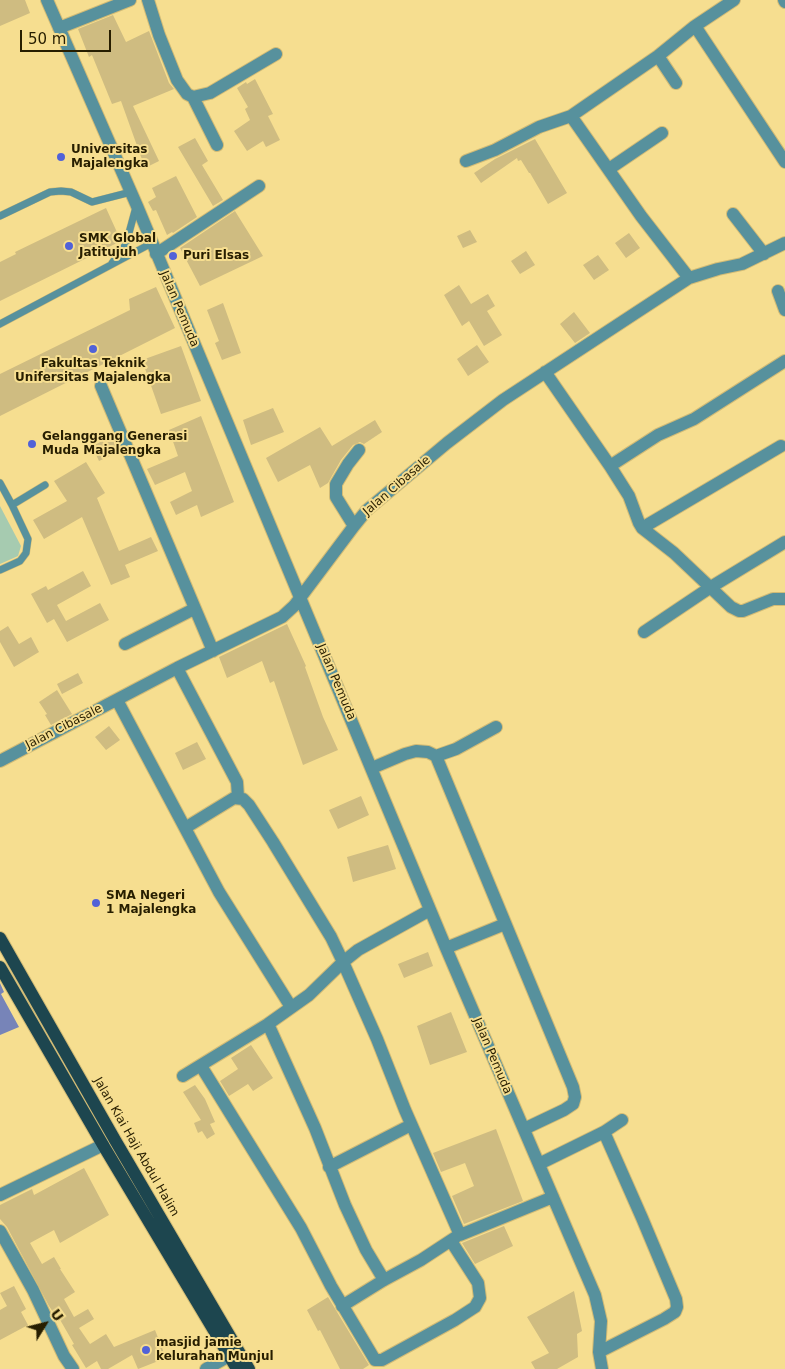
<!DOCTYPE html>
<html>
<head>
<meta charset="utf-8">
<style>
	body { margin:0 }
	#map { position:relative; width:785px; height:1369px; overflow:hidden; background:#f6de90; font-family:"DejaVu Sans",sans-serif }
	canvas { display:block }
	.north { position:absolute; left:20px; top:1299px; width:50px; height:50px; -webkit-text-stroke:4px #f6de90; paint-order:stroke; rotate:54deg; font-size:14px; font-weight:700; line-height:20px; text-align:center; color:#271e00 }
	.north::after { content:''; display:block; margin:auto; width:18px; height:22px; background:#271e00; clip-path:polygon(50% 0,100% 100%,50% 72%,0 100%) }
	.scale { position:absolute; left:20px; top:30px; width:91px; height:22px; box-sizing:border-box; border:2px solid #271e00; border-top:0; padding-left:6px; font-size:15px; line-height:18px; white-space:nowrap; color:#271e00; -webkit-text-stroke:4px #f6de90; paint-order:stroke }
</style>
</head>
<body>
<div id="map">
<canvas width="785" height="1369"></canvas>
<div class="north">U</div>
<div class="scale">50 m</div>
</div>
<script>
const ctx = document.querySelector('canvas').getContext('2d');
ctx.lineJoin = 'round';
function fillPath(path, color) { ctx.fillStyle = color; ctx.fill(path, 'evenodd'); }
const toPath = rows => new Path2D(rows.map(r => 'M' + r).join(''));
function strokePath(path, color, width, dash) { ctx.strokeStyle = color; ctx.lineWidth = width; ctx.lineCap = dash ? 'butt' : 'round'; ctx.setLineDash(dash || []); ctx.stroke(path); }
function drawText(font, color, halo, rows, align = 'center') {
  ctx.font = font + ' "DejaVu Sans",sans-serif'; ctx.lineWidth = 4; ctx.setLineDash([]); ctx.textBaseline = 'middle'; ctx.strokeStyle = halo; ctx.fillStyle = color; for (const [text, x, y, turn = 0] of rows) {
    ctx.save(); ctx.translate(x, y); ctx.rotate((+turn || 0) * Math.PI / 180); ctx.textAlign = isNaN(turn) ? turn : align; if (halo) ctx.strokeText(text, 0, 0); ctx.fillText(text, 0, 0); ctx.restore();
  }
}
fillPath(toPath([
	[0,506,21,546,18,556,0,564]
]), '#a6cbb0');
fillPath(toPath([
	[0,983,4,992,1,994,19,1027,0,1035]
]), '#7784b8');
fillPath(toPath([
	[0,0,25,0,30,13,0,26],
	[113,15,126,42,149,31,169,83,174,89,133,106,159,161,145,168,121,101,112,104,92,55,89,57,78,29],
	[255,79,273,114,268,116,280,140,266,147,263,141,247,151,234,131,250,120,245,109,248,107,237,88,246,82,247,84],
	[195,138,208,161,202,165,223,200,213,206,178,147],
	[535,139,567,193,548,204,530,173,529,173,521,160,518,161,517,158,481,183,474,173,495,159],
	[176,176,197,217,173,233,172,232,167,235,156,210,153,211,148,202,156,197,152,188],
	[106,208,121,241,0,301,0,262,16,254,15,252],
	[235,211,263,256,200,286,180,248],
	[470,230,477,242,463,248,457,236],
	[629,233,640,248,626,258,615,243],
	[526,251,535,265,520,274,511,261],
	[598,255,609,270,594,280,583,265],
	[459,285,471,304,488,294,495,306,487,311,502,335,484,346,469,321,462,326,444,295],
	[156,287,175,328,0,416,0,374,130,310,129,299],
	[223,303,241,353,222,360,215,343,219,341,207,310],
	[574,312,590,333,575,343,560,324],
	[477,345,489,362,468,376,457,359],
	[181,346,201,401,161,414,142,360],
	[273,408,284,432,251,445,243,420],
	[201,416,234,502,201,517,197,505,176,515,170,502,192,491,185,472,155,485,147,469,178,456,169,430],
	[375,420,382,432,364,444,360,442,353,445,341,460,328,483,320,488,310,465,278,482,266,458,320,427,332,446],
	[113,436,120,451,99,461,92,446],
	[86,462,105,493,97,498,119,551,151,537,158,551,125,565,130,577,111,585,82,517,44,539,33,520,67,501,54,481],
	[83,571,91,586,57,605,66,621,100,603,109,620,67,642,54,619,47,623,31,594,46,586,48,590],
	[287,624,306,666,305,667,323,717,338,750,303,765,274,681,270,683,262,661,227,678,219,657],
	[8,626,19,644,31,637,39,652,14,667,0,642,0,631],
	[78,673,83,683,62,694,57,684],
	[57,690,72,714,51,725,45,715,47,714,39,702],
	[109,726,120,740,106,750,95,737],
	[197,742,206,759,183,770,175,753],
	[361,796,369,815,338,829,329,810],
	[388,845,396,869,353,882,347,857],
	[428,952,433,966,404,978,398,964],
	[451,1012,467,1052,430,1065,417,1026],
	[251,1045,273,1078,253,1091,248,1084,229,1096,220,1081,238,1069,231,1058],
	[195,1085,205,1099,215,1122,210,1124,215,1134,207,1139,202,1131,198,1133,194,1123,201,1120,183,1092],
	[496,1129,523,1201,464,1224,452,1196,474,1186,465,1163,441,1172,433,1153],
	[84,1168,109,1215,60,1243,54,1230,30,1243,42,1264,54,1257,61,1269,60,1269,75,1292,64,1299,74,1317,88,1309,94,1319,79,1328,90,1344,106,1334,114,1347,155,1330,166,1358,138,1369,132,1355,108,1369,101,1369,97,1361,86,1368,72,1345,74,1344,55,1311,53,1312,49,1306,7,1227,0,1219,0,1205,32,1189,34,1195],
	[504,1226,513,1246,475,1264,462,1243],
	[14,1286,26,1309,21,1312,28,1325,0,1340,0,1310,7,1306,0,1293],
	[574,1291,582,1331,577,1334,578,1357,557,1369,535,1369,531,1362,549,1353,527,1317],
	[328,1297,369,1365,363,1369,340,1369,320,1330,318,1331,307,1310]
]), '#cfbc81');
const service = toPath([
	[0,216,50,192,61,191,71,192,92,202,131,192],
	[112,263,126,244,136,207],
	[0,324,152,243],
	[0,483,12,505,28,539,26,553,20,561,0,570],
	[12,505,45,485]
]);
const minor = toPath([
	[47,0,137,206,446,948,595,1295,601,1321,599,1352,602,1369],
	[148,0,159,35,177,80,187,94,193,97,210,93,276,54],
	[784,0,785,2],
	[695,26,785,162],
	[59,28,130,0],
	[658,56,676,83],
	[193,97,217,145],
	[571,116,641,216,689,278],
	[466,161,495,150,539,127,571,116,658,56,695,26,734,0],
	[609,169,662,133],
	[733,214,764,254],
	[156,254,259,186],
	[778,291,785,310],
	[545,372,610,466,658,435,694,419,785,361],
	[101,386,213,651],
	[610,466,629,496,639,523,642,528,674,553,731,607,739,611,743,611,773,599,785,599],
	[354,526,336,497,336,484,348,464,359,450],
	[642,528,781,446],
	[644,632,711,587,785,542],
	[125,644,194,609],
	[177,668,237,782,238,797],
	[117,700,219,892,291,1007],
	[436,756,573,1087,575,1097,573,1104,564,1110,524,1129],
	[0,761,177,668,282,617,294,606,354,526,367,510,447,443,503,400,689,278,718,269,742,264,785,243],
	[372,768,405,754,416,751,428,752,436,756,456,749,496,727],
	[430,910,358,950,343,962,377,1039,405,1110,460,1235,553,1197],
	[446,948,505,924],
	[268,1024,315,1128,345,1205,366,1250,384,1280],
	[201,1066,301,1228,331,1286,375,1360,382,1360,455,1320,475,1307,480,1298,478,1283,451,1241],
	[183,1076,268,1024,309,995,343,962,331,937,273,842,249,805,243,799,234,798,185,828],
	[539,1164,604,1132,622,1120],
	[329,1167,411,1125],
	[0,1195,103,1145],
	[0,1231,33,1290,64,1356,73,1369],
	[342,1306,384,1280,421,1260,456,1237],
	[599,1352,664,1319,675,1312,677,1307,676,1299,642,1218,604,1132],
	[206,1369,229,1356]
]);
const primary = toPath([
	[0,938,115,1140,249,1369],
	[0,967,103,1145,237,1369]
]);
strokePath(service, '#d1bb76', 8);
strokePath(minor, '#d1bb76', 14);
strokePath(primary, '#d1bb76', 14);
strokePath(service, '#57919d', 7);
strokePath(minor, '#57919d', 12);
strokePath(primary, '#1d464f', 12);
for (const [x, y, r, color] of [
	[61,157,5,"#5162d8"],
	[69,246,5,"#5162d8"],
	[173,256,5,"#5162d8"],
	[93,349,5,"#5162d8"],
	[32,444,5,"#5162d8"],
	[96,903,5,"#5162d8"],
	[146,1350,5,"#5162d8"]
]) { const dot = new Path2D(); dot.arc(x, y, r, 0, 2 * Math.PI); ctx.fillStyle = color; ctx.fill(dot); strokePath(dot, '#f6de90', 2); }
drawText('bold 12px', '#271e00', '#f6de90', [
	["Universitas",71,150],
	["Majalengka",71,164],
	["SMK Global",79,239],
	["Jatitujuh",79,253],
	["Puri Elsas",183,256],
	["Fakultas Teknik",93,364,"center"],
	["Unifersitas Majalengka",93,378,"center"],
	["Gelanggang Generasi",42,437],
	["Muda Majalengka",42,451],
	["SMA Negeri",106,896],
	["1 Majalengka",106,910],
	["masjid jamie",156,1343],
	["kelurahan Munjul",156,1357]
], 'left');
drawText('12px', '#271e00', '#f6de90', [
	["Jalan Pemuda",179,309,67],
	["Jalan Cibasale",397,486,-41],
	["Jalan Pemuda",336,682,67],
	["Jalan Cibasale",64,727,-27],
	["Jalan Pemuda",492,1056,67],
	["Jalan Kiai Haji Abdul Halim",136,1147,60]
]);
</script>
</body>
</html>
